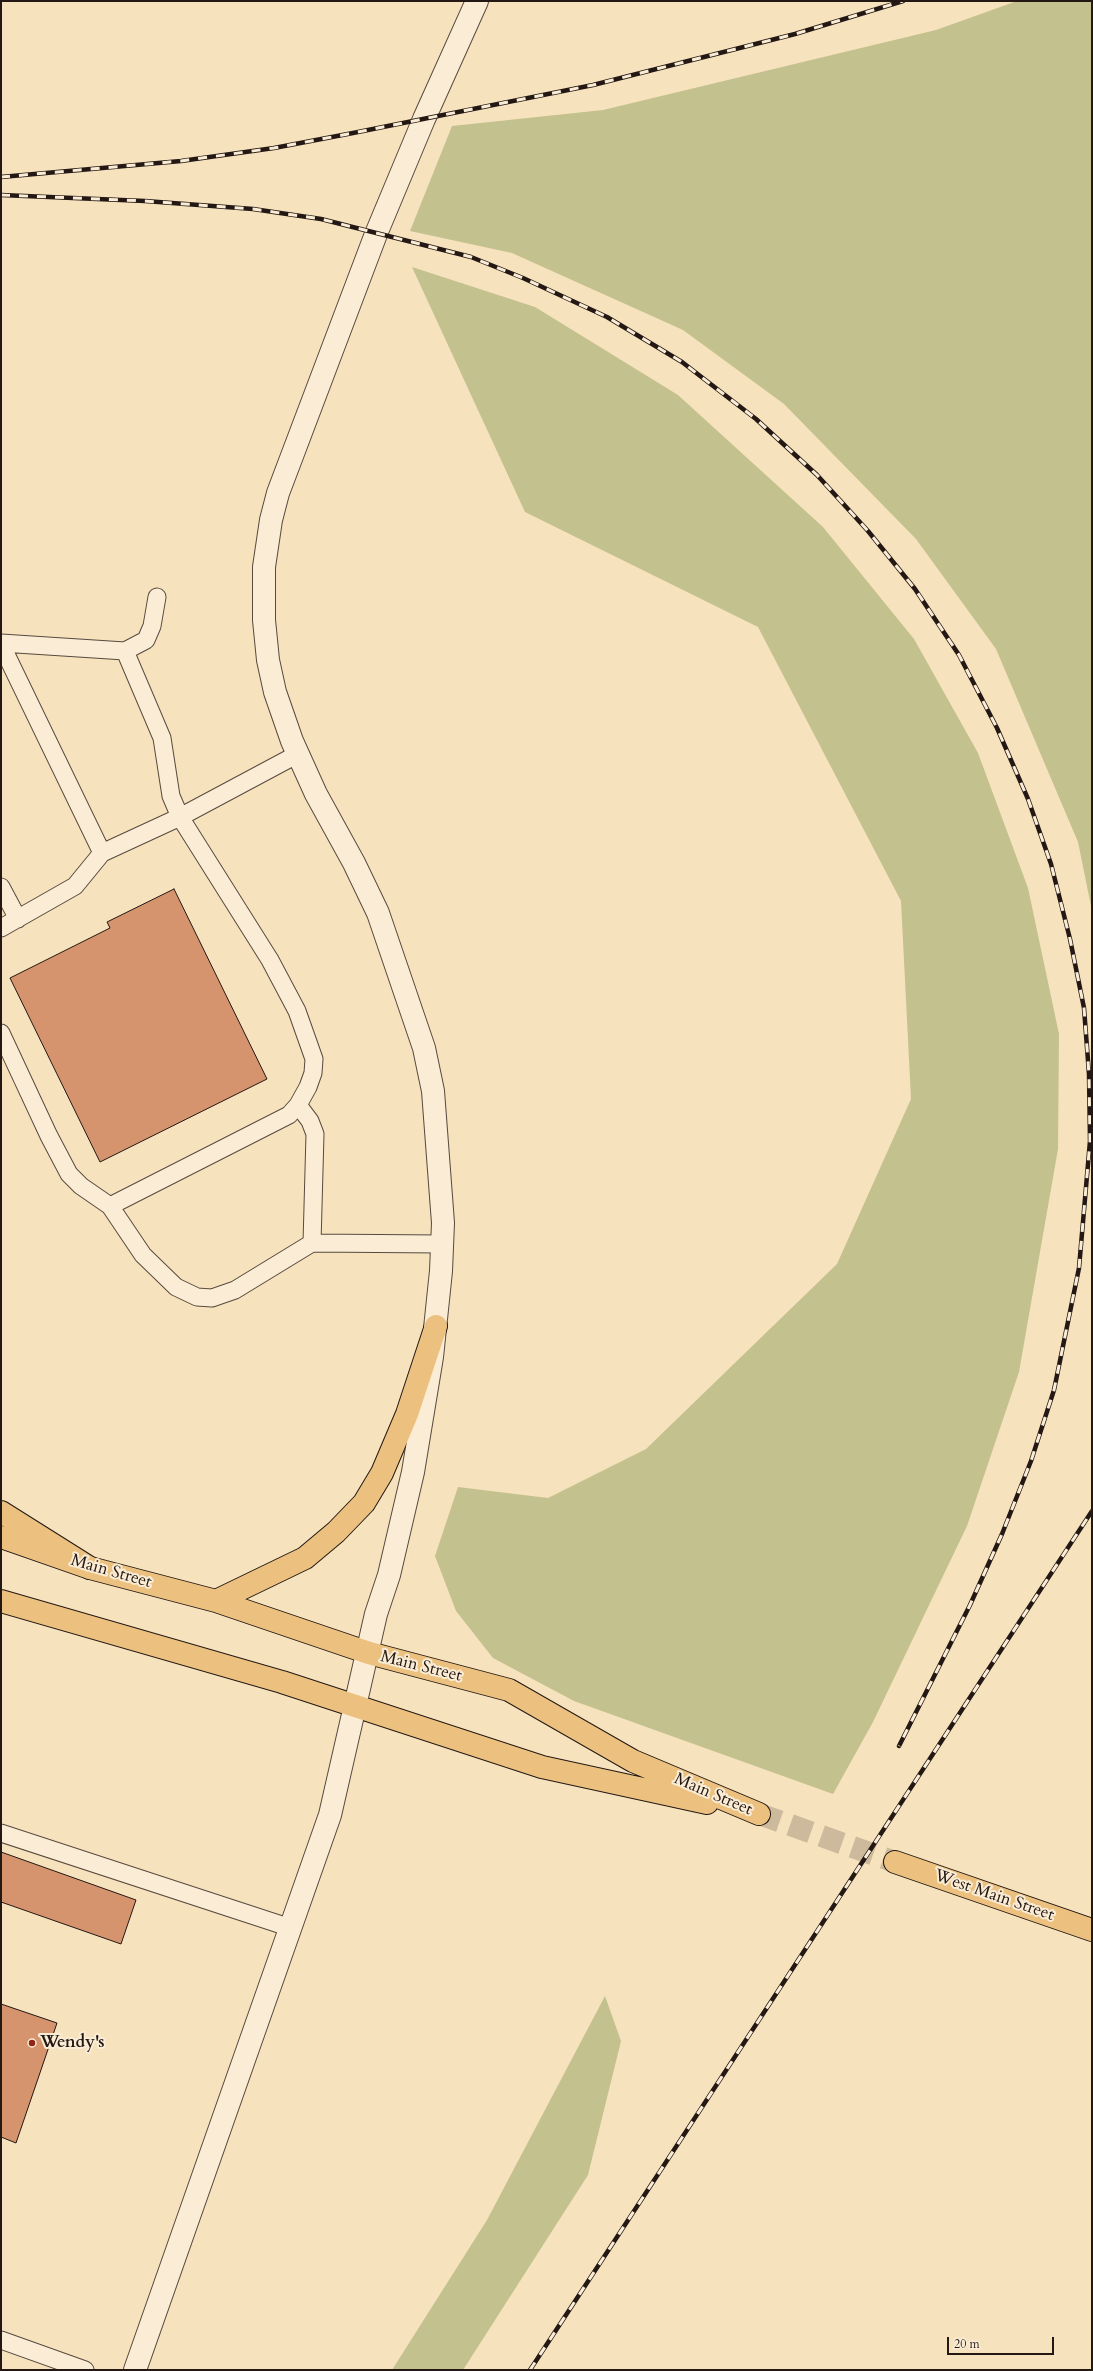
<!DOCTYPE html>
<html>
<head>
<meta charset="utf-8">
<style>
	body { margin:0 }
	#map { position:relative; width:1093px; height:2371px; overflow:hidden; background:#f7e2be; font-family:Cardo,serif }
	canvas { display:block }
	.frame { position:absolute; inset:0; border:2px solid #231813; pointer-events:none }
	.scale { position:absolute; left:947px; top:2337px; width:107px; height:18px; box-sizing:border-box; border:2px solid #231813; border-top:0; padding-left:5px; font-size:12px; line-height:14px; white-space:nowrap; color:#231813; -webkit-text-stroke:3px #faecd5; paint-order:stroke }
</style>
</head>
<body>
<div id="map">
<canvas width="1093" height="2371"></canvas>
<div class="frame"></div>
<div class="scale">20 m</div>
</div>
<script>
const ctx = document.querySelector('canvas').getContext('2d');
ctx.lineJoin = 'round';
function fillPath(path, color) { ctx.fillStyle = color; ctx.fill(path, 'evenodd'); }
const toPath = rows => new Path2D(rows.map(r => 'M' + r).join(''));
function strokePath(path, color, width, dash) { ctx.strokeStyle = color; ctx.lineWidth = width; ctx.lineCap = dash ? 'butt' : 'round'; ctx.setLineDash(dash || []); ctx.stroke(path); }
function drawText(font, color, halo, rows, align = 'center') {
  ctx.font = font + ' Cardo,serif'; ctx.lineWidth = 4; ctx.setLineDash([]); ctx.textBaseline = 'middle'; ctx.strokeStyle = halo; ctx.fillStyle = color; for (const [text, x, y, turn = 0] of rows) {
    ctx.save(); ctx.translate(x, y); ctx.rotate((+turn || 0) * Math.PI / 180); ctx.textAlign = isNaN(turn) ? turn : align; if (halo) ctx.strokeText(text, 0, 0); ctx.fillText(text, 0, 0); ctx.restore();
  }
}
fillPath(toPath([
	[1017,1,1092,1,1092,911,1078,842,996,649,916,539,784,404,683,330,512,253,410,231,452,126,603,110,936,30],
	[412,267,535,307,678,395,823,527,914,639,978,753,1028,888,1059,1034,1058,1149,1019,1372,967,1526,873,1722,833,1794,574,1701,493,1658,456,1611,435,1556,458,1487,548,1498,646,1449,837,1264,911,1099,901,901,758,627,525,512],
	[605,1996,621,2041,588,2175,463,2370,392,2370,487,2220]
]), '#c3c18d');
const building = toPath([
	[174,889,267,1079,100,1162,10,978,110,928,107,922,174,889],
	[1,1852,136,1900,121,1944,1,1902,1,1852],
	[1,2004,57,2023,16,2143,1,2137,1,2004]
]);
fillPath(building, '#d5936e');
strokePath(building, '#231813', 1);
strokePath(toPath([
	[759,1814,895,1862]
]), '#cdba9c', 22, [22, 11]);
const lane = toPath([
	[1,643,125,651,146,640,152,626,157,597],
	[1,644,102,853],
	[1,887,18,919],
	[1,928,75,886,102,853,180,817,298,754],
	[1,1033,49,1136,69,1174,81,1186,110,1206,143,1255,176,1287,197,1297,212,1298,235,1290,312,1243,442,1244],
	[298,1105,310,1121,315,1134,312,1243],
	[110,1206,289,1115,298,1105,308,1087,313,1073,314,1059,297,1011,270,960,180,817,171,796,162,738,125,651],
	[1,1833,291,1928],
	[1,2340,85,2370]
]);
const street = toPath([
	[135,2370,330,1815,376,1614,389,1575,413,1472,432,1357,441,1271,443,1223,433,1091,424,1048,378,913,354,863,316,794,292,741,275,692,268,660,264,620,264,567,271,520,278,493,376,234,424,119,477,1]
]);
const primary = toPath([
	[1,1537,90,1568,216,1601,369,1653,509,1690,633,1761,759,1814],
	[1,1601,282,1682,542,1767,707,1803],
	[216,1601,305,1558,336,1532,364,1503,382,1473,407,1414,436,1326],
	[895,1862,1092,1930]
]);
const highway = toPath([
	[1,1512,90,1568]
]);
strokePath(lane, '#584a3e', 19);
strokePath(street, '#584a3e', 24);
strokePath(primary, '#231813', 24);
strokePath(highway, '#231813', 24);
strokePath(lane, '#faecd5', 17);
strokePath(street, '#faecd5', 22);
strokePath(primary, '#ecc17f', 22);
strokePath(highway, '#ecc17f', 22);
const rail = toPath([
	[1,177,181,161,274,148,353,133,593,85,795,34,903,1],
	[1,195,145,201,253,209,321,219,471,257,523,278,607,317,682,362,756,419,817,475,868,531,915,589,959,655,997,728,1028,799,1051,864,1070,939,1084,1008,1089,1074,1090,1141,1079,1268,1054,1390,1031,1461,1002,1534,970,1605,899,1746],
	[530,2370,1092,1511]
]);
strokePath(rail, '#231813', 4.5);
strokePath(rail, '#faecd5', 3, [9]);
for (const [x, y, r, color] of [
	[32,2043,4,"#8f2418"]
]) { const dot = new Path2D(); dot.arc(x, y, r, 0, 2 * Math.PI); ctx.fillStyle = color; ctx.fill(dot); strokePath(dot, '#faecd5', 1.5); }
drawText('17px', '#231813', '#faecd5', [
	["Main Street",111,1572,16],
	["Main Street",421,1667,14],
	["Main Street",713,1795,23],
	["West Main Street",994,1896,19]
]);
drawText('bold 17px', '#231813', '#faecd5', [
	["Wendy's",40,2043]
], 'left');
</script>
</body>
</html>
